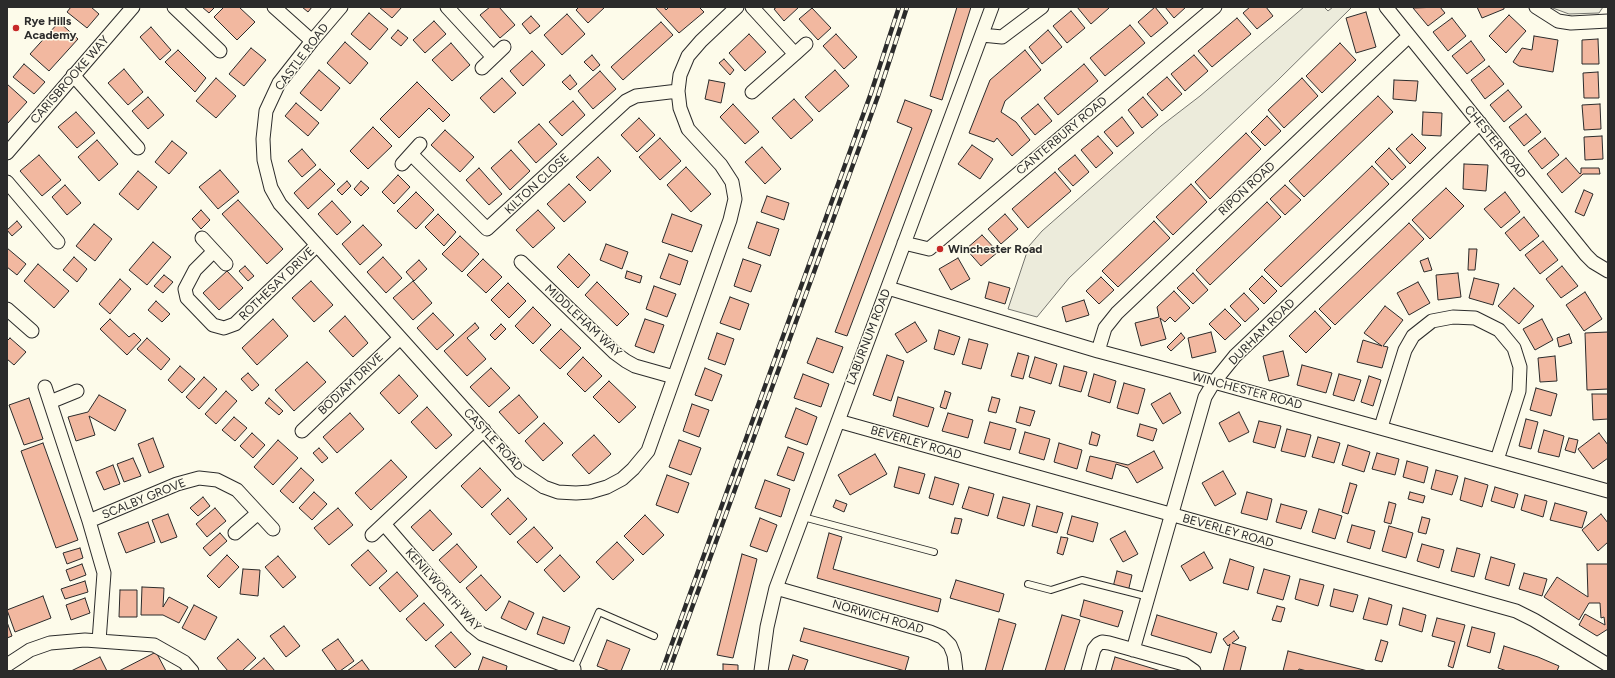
<!DOCTYPE html>
<html>
<head>
<meta charset="utf-8">
<style>
	body { margin:0 }
	#map { position:relative; width:1615px; height:678px; overflow:hidden; background:#fdfbea; font-family:Figtree,sans-serif }
	canvas { display:block }
	.frame { position:absolute; inset:0; border:8px solid #2b2b2b; pointer-events:none }
</style>
</head>
<body>
<div id="map">
<canvas width="1615" height="678"></canvas>
<div class="frame"></div>
</div>
<script>
const ctx = document.querySelector('canvas').getContext('2d');
ctx.lineJoin = 'round';
function fillPath(path, color) { ctx.fillStyle = color; ctx.fill(path, 'evenodd'); }
const toPath = rows => new Path2D(rows.map(r => 'M' + r).join(''));
function strokePath(path, color, width, dash) { ctx.strokeStyle = color; ctx.lineWidth = width; ctx.lineCap = dash ? 'butt' : 'round'; ctx.setLineDash(dash || []); ctx.stroke(path); }
function drawText(font, color, halo, rows, align = 'center') {
  ctx.font = font + ' Figtree,sans-serif'; ctx.lineWidth = 3; ctx.setLineDash([]); ctx.textBaseline = 'middle'; ctx.strokeStyle = halo; ctx.fillStyle = color; for (const [text, x, y, turn = 0] of rows) {
    ctx.save(); ctx.translate(x, y); ctx.rotate((+turn || 0) * Math.PI / 180); ctx.textAlign = isNaN(turn) ? turn : align; if (halo) ctx.strokeText(text, 0, 0); ctx.fillText(text, 0, 0); ctx.restore();
  }
}
const green = toPath([
	[1304,7,1324,7,1328,11,1333,7,1352,7,1278,80,1069,278,1037,317,1008,309,1029,246,1042,231,1161,126,1200,96,1304,7],
	[1550,7,1603,7,1599,13,1569,14,1550,7]
]);
fillPath(green, '#ecebdb');
strokePath(green, '#74746e', 1);
const building = toPath([
	[71,7,91,7,99,14,87,28,67,12,71,7],
	[202,7,215,7,209,13,202,7],
	[224,7,239,7,255,22,237,40,214,17,224,7],
	[302,7,312,7,308,12,302,7],
	[379,7,402,7,392,18,379,7],
	[490,7,499,7,515,25,500,38,480,15,490,7],
	[579,7,605,7,588,23,576,10,579,7],
	[655,7,664,7,666,10,669,7,699,7,704,12,679,33,655,7],
	[777,7,799,7,784,21,774,9,777,7],
	[957,7,971,7,942,100,930,96,957,7],
	[1077,7,1108,7,1109,8,1091,24,1077,7],
	[1155,7,1168,23,1151,37,1138,22,1155,7],
	[1165,7,1186,7,1174,18,1165,7],
	[1250,7,1266,7,1273,16,1257,29,1243,13,1250,7],
	[1440,7,1445,13,1428,26,1413,8,1440,7],
	[1477,7,1504,7,1504,9,1482,18,1477,7],
	[812,8,831,28,818,40,799,19,812,8],
	[1071,11,1085,28,1067,43,1053,26,1071,11],
	[1366,12,1376,47,1356,53,1346,18,1366,12],
	[369,13,388,29,370,50,351,34,369,13],
	[567,14,585,34,562,55,544,35,567,14],
	[1509,15,1526,31,1506,53,1489,36,1509,15],
	[531,16,540,26,530,34,522,24,531,16],
	[1237,18,1251,34,1212,67,1198,51,1237,18],
	[1452,18,1466,36,1448,51,1433,32,1452,18],
	[434,21,446,34,425,53,413,40,434,21],
	[59,22,78,39,49,71,30,54,59,22],
	[661,22,673,35,623,80,611,67,661,22],
	[1130,25,1145,43,1105,76,1090,58,1130,25],
	[151,27,171,50,160,60,140,37,151,27],
	[398,30,408,38,401,46,391,38,398,30],
	[1048,30,1062,47,1042,64,1029,47,1048,30],
	[749,34,766,52,745,71,729,53,749,34],
	[836,34,857,57,844,69,823,46,836,34],
	[1534,36,1558,40,1553,72,1519,66,1513,62,1522,48,1532,50,1534,36],
	[1598,39,1599,64,1582,64,1582,40,1598,39],
	[1471,41,1485,60,1467,74,1452,56,1471,41],
	[345,42,368,63,350,84,327,63,345,42],
	[451,43,470,65,452,81,432,60,451,43],
	[1340,43,1356,60,1322,93,1306,76,1340,43],
	[251,48,266,60,244,86,229,74,251,48],
	[178,50,206,78,195,92,165,62,178,50],
	[1025,50,1041,70,1005,101,1001,112,1016,122,1030,140,1012,156,997,138,994,142,969,133,990,80,1025,50],
	[532,51,545,65,523,86,510,71,532,51],
	[592,55,600,65,593,71,584,62,592,55],
	[1194,55,1208,71,1185,91,1171,74,1194,55],
	[724,59,734,70,730,75,719,63,724,59],
	[24,64,45,82,34,94,13,77,24,64],
	[1084,64,1098,81,1058,115,1044,98,1084,64],
	[1489,66,1504,84,1485,99,1471,80,1489,66],
	[124,69,143,92,128,105,108,83,124,69],
	[319,70,340,88,321,111,300,93,319,70],
	[835,70,849,86,819,112,805,97,835,70],
	[600,71,616,89,593,109,578,91,600,71],
	[1598,72,1599,98,1584,98,1583,73,1598,72],
	[570,75,577,84,570,90,562,82,570,75],
	[1167,77,1182,94,1162,111,1147,94,1167,77],
	[216,78,236,96,216,118,196,101,216,78],
	[502,78,516,93,494,113,480,98,502,78],
	[1302,78,1318,96,1284,128,1268,110,1302,78],
	[709,80,725,83,721,103,705,99,709,80],
	[1394,80,1418,81,1416,101,1393,99,1394,80],
	[417,82,450,115,443,122,429,108,399,138,380,119,417,82],
	[7,84,27,102,7,124,7,84],
	[1508,90,1522,107,1504,122,1490,105,1508,90],
	[1378,96,1393,112,1304,197,1289,181,1378,96],
	[148,97,164,115,148,129,132,111,148,97],
	[1143,97,1158,115,1142,128,1128,110,1143,97],
	[794,99,813,120,791,139,772,118,794,99],
	[905,100,932,110,847,336,835,332,912,128,897,122,905,100],
	[573,101,585,115,562,136,549,122,573,101],
	[296,103,319,123,308,136,285,116,296,103],
	[733,104,759,132,745,144,720,117,733,104],
	[1038,104,1052,121,1035,135,1021,118,1038,104],
	[1600,104,1601,129,1584,130,1582,105,1600,104],
	[76,112,95,133,77,148,58,127,76,112],
	[1423,112,1442,113,1441,136,1422,135,1423,112],
	[1526,114,1541,132,1524,146,1509,127,1526,114],
	[1267,116,1281,131,1265,146,1251,132,1267,116],
	[1122,117,1134,133,1117,147,1104,132,1122,117],
	[639,118,655,135,637,152,621,135,639,118],
	[539,124,557,144,536,163,518,142,539,124],
	[373,127,392,146,368,169,350,151,373,127],
	[445,130,474,157,460,172,431,145,445,130],
	[1246,133,1261,149,1210,199,1195,182,1246,133],
	[1412,134,1426,148,1410,164,1396,149,1412,134],
	[1098,136,1113,153,1096,168,1081,150,1098,136],
	[1602,136,1603,159,1585,160,1584,137,1602,136],
	[660,138,681,161,660,180,639,157,660,138],
	[1545,138,1559,155,1542,169,1528,151,1545,138],
	[97,140,118,164,99,181,78,157,97,140],
	[172,141,187,153,169,174,155,162,172,141],
	[972,145,993,159,980,179,958,164,972,145],
	[762,147,781,169,765,184,745,162,762,147],
	[1389,148,1406,167,1392,180,1375,162,1389,148],
	[302,149,316,165,302,177,288,161,302,149],
	[511,150,530,171,510,190,491,168,511,150],
	[39,155,61,180,42,196,20,171,39,155],
	[1075,155,1089,172,1073,186,1058,169,1075,155],
	[598,157,611,171,590,191,576,177,598,157],
	[1566,158,1580,174,1581,173,1581,168,1599,168,1600,174,1583,174,1562,193,1547,174,1566,158],
	[1464,164,1488,165,1486,191,1463,189,1464,164],
	[1372,166,1389,184,1281,287,1264,270,1372,166],
	[686,167,711,194,691,212,667,185,686,167],
	[479,168,502,194,489,205,466,180,479,168],
	[320,169,335,184,308,209,294,193,320,169],
	[220,170,239,192,218,209,199,187,220,170],
	[138,171,157,187,138,210,119,194,138,171],
	[1055,172,1071,191,1028,228,1012,209,1055,172],
	[398,175,410,187,394,204,382,192,398,175],
	[347,181,351,186,342,195,337,190,347,181],
	[361,181,369,188,361,196,354,189,361,181],
	[569,184,586,202,564,222,547,204,569,184],
	[1191,184,1207,202,1173,235,1156,217,1191,184],
	[65,185,81,203,67,215,52,197,65,185],
	[1285,185,1301,200,1285,215,1270,199,1285,185],
	[1446,188,1464,206,1430,239,1412,220,1446,188],
	[1584,190,1593,194,1584,216,1575,212,1584,190],
	[416,192,434,210,416,229,397,211,416,192],
	[1505,192,1520,212,1501,228,1484,209,1505,192],
	[767,196,789,203,784,220,761,212,767,196],
	[238,200,283,249,267,264,222,214,238,200],
	[332,201,351,222,337,235,318,214,332,201],
	[1267,202,1281,217,1210,285,1196,270,1267,202],
	[201,210,210,220,201,229,192,219,201,210],
	[538,210,555,228,533,248,516,230,538,210],
	[438,214,456,232,444,246,425,227,438,214],
	[672,214,702,225,692,252,662,242,672,214],
	[1005,214,1018,229,1001,244,988,229,1005,214],
	[1524,217,1539,236,1520,251,1505,233,1524,217],
	[17,221,22,227,12,236,7,230,17,221],
	[1154,221,1170,238,1118,287,1102,271,1154,221],
	[757,222,779,229,770,256,748,248,757,222],
	[1409,223,1424,239,1335,325,1319,309,1409,223],
	[94,224,112,239,95,261,76,246,94,224],
	[363,225,382,245,360,265,342,244,363,225],
	[982,235,998,252,981,266,966,249,982,235],
	[460,236,479,254,462,272,442,254,460,236],
	[1543,241,1558,260,1540,274,1525,255,1543,241],
	[153,242,171,257,147,285,129,270,153,242],
	[606,244,628,252,622,269,600,260,606,244],
	[7,248,26,264,17,275,7,267,7,248],
	[1469,249,1477,249,1475,270,1468,270,1469,249],
	[569,254,590,275,578,288,557,267,569,254],
	[669,254,688,261,680,285,660,278,669,254],
	[74,257,87,269,77,282,63,270,74,257],
	[383,257,402,278,386,293,367,272,383,257],
	[958,258,970,279,951,290,939,269,958,258],
	[1428,258,1432,270,1424,272,1420,261,1428,258],
	[483,259,502,277,486,293,467,275,483,259],
	[743,259,761,265,751,292,734,286,743,259],
	[419,260,427,269,414,281,406,272,419,260],
	[38,264,69,291,54,308,24,281,38,264],
	[245,266,254,276,248,281,239,271,245,266],
	[1562,266,1578,286,1561,298,1546,279,1562,266],
	[227,271,243,288,219,310,203,293,227,271],
	[627,271,642,276,640,283,625,278,627,271],
	[1193,273,1208,290,1193,304,1177,288,1193,273],
	[1458,273,1461,297,1438,300,1436,275,1458,273],
	[164,275,173,282,163,293,154,286,164,275],
	[1262,276,1277,291,1264,304,1249,289,1262,276],
	[1101,277,1114,290,1099,304,1086,291,1101,277],
	[1474,278,1499,284,1493,305,1469,298,1474,278],
	[120,279,131,289,110,314,99,304,120,279],
	[311,281,333,305,314,322,292,298,311,281],
	[413,281,432,303,413,320,393,298,413,281],
	[597,282,629,314,617,326,585,295,597,282],
	[989,282,1010,288,1005,304,985,298,989,282],
	[1418,282,1430,303,1409,315,1397,293,1418,282],
	[508,283,526,301,509,318,491,300,508,283],
	[654,286,676,294,667,317,646,309,654,286],
	[1514,288,1534,306,1519,324,1498,306,1514,288],
	[1174,291,1190,308,1175,322,1170,317,1165,322,1160,318,1166,339,1141,346,1135,323,1159,317,1157,307,1174,291],
	[1585,292,1602,319,1584,331,1566,305,1585,292],
	[1244,293,1259,309,1245,322,1230,306,1244,293],
	[730,297,749,304,740,330,720,323,730,297],
	[1084,300,1089,315,1066,322,1062,307,1084,300],
	[156,301,170,314,162,322,148,310,156,301],
	[1385,306,1403,320,1383,346,1388,347,1382,368,1357,362,1363,340,1382,346,1364,333,1385,306],
	[533,307,551,325,533,344,515,326,533,307],
	[1225,309,1241,325,1225,340,1209,324,1225,309],
	[1315,311,1331,328,1306,353,1289,336,1315,311],
	[433,313,454,335,437,350,417,328,433,313],
	[345,316,368,343,353,357,329,331,345,316],
	[110,319,129,337,134,333,141,340,127,355,100,329,110,319],
	[273,319,288,336,257,365,242,348,273,319],
	[645,319,664,325,654,353,635,346,645,319],
	[1542,319,1553,340,1535,350,1523,329,1542,319],
	[915,322,927,341,907,353,895,334,915,322],
	[475,323,479,328,467,338,486,359,467,376,444,351,475,323],
	[501,324,506,329,495,340,490,335,501,324],
	[561,329,581,348,560,369,540,350,561,329],
	[939,330,960,337,954,355,934,349,939,330],
	[1211,332,1216,352,1192,358,1188,338,1211,332],
	[1608,332,1608,389,1587,390,1585,333,1608,332],
	[717,333,734,339,725,365,708,359,717,333],
	[1181,333,1185,338,1171,351,1167,347,1181,333],
	[1569,334,1572,343,1559,347,1557,338,1569,334],
	[10,338,26,352,14,365,7,359,7,341,10,338],
	[147,338,170,359,161,370,137,349,147,338],
	[817,338,843,347,833,373,807,363,817,338],
	[969,339,988,344,981,369,962,364,969,339],
	[1283,351,1289,376,1269,381,1263,356,1283,351],
	[1018,353,1029,356,1023,379,1011,376,1018,353],
	[887,355,904,361,891,401,873,395,887,355],
	[1555,356,1557,381,1540,382,1538,358,1555,356],
	[583,357,602,376,585,392,567,374,583,357],
	[1035,357,1057,364,1051,384,1029,377,1035,357],
	[307,362,326,382,294,411,275,390,307,362],
	[1302,365,1332,373,1326,393,1297,385,1302,365],
	[180,366,195,379,182,393,168,380,180,366],
	[1064,366,1087,372,1081,392,1059,386,1064,366],
	[491,368,510,388,489,407,470,387,491,368],
	[705,368,722,375,712,401,695,395,705,368],
	[248,373,259,385,252,391,241,379,248,373],
	[803,374,829,384,821,407,794,398,803,374],
	[1094,374,1116,381,1110,403,1088,396,1094,374],
	[1339,374,1361,380,1354,401,1333,395,1339,374],
	[399,375,418,396,399,414,380,393,399,375],
	[1369,376,1381,380,1373,406,1361,402,1369,376],
	[204,377,217,389,199,409,186,397,204,377],
	[609,381,636,407,619,423,593,397,609,381],
	[1124,383,1145,389,1138,414,1117,408,1124,383],
	[1536,388,1557,394,1551,416,1530,410,1536,388],
	[226,391,237,401,216,424,205,414,226,391],
	[945,391,951,393,946,409,940,407,945,391],
	[1170,393,1181,413,1163,424,1151,404,1170,393],
	[1592,394,1608,394,1608,419,1593,420,1592,394],
	[99,395,126,410,115,431,89,416,95,435,76,441,68,417,88,412,99,395],
	[519,395,538,417,519,434,499,412,519,395],
	[898,397,934,408,928,427,893,416,898,397],
	[992,397,1000,399,996,413,988,411,992,397],
	[29,398,43,439,24,445,9,405,29,398],
	[269,398,283,411,279,415,265,403,269,398],
	[692,404,709,410,699,437,683,431,692,404],
	[427,407,452,435,436,449,411,422,427,407],
	[1020,407,1035,411,1030,426,1016,422,1020,407],
	[796,408,817,417,807,445,785,437,796,408],
	[1239,412,1249,432,1229,442,1219,423,1239,412],
	[350,413,364,429,337,453,323,437,350,413],
	[948,413,973,420,968,438,942,431,948,413],
	[234,417,247,428,235,441,222,430,234,417],
	[1526,419,1538,422,1531,449,1519,446,1526,419],
	[1259,421,1281,426,1275,448,1253,442,1259,421],
	[990,422,1016,429,1010,450,984,443,990,422],
	[544,423,563,443,543,461,525,441,544,423],
	[1140,424,1157,429,1153,441,1137,436,1140,424],
	[1287,429,1311,435,1305,457,1281,451,1287,429],
	[1544,430,1564,436,1559,457,1538,452,1544,430],
	[1025,432,1050,439,1044,460,1019,453,1025,432],
	[1092,432,1100,435,1097,446,1089,444,1092,432],
	[252,433,265,445,253,458,240,446,252,433],
	[1599,433,1608,445,1608,458,1593,469,1578,449,1599,433],
	[594,435,611,454,589,474,572,455,594,435],
	[1318,437,1340,443,1334,463,1312,457,1318,437],
	[153,438,164,467,149,473,138,444,153,438],
	[1569,438,1578,440,1575,453,1565,450,1569,438],
	[278,440,298,458,273,485,254,467,278,440],
	[679,440,701,448,691,475,669,467,679,440],
	[43,443,78,540,56,548,21,451,43,443],
	[1059,443,1082,450,1077,469,1054,462,1059,443],
	[1348,445,1370,452,1364,472,1342,465,1348,445],
	[788,447,804,453,794,481,777,475,788,447],
	[319,448,328,458,322,463,313,453,319,448],
	[1154,451,1163,468,1137,483,1128,468,1116,464,1112,479,1086,471,1090,456,1128,465,1154,451],
	[1377,453,1399,459,1395,475,1372,469,1377,453],
	[875,454,887,474,850,495,838,475,875,454],
	[133,458,141,476,124,482,117,464,133,458],
	[391,460,407,477,371,510,355,493,391,460],
	[1407,461,1428,467,1424,483,1403,477,1407,461],
	[113,465,120,484,104,490,96,472,113,465],
	[899,467,925,474,919,494,894,487,899,467],
	[301,468,314,480,293,503,280,491,301,468],
	[480,468,501,490,482,508,461,486,480,468],
	[1436,470,1458,476,1452,495,1431,489,1436,470],
	[1223,471,1236,494,1215,506,1202,483,1223,471],
	[667,475,689,483,678,513,656,505,667,475],
	[935,477,959,484,953,505,929,498,935,477],
	[1465,478,1488,485,1482,507,1460,500,1465,478],
	[765,480,790,489,781,517,755,508,765,480],
	[1350,483,1357,485,1348,514,1342,512,1350,483],
	[969,487,994,494,988,516,962,508,969,487],
	[1495,487,1518,494,1514,508,1491,501,1495,487],
	[314,492,327,504,312,520,299,508,314,492],
	[1247,492,1272,499,1267,520,1241,513,1247,492],
	[1410,492,1425,496,1423,503,1408,499,1410,492],
	[1525,495,1547,501,1543,517,1521,510,1525,495],
	[203,497,210,506,198,516,190,508,203,497],
	[1003,497,1030,504,1024,526,997,518,1003,497],
	[508,498,527,519,510,535,491,514,508,498],
	[836,500,847,504,844,512,833,507,836,500],
	[1389,502,1396,504,1391,524,1384,522,1389,502],
	[1555,503,1587,512,1582,528,1550,520,1555,503],
	[1281,504,1307,511,1301,529,1276,522,1281,504],
	[1037,506,1063,513,1057,533,1032,526,1037,506],
	[215,508,226,521,207,537,196,524,215,508],
	[338,508,353,525,329,545,314,528,338,508],
	[1319,509,1342,516,1335,539,1312,532,1319,509],
	[430,510,452,534,433,551,411,527,430,510],
	[168,514,177,537,161,543,152,520,168,514],
	[1601,514,1608,523,1608,542,1598,551,1582,530,1601,514],
	[645,515,664,535,643,555,624,536,645,515],
	[1072,516,1098,523,1093,542,1067,534,1072,516],
	[1422,517,1430,519,1426,534,1418,532,1422,517],
	[760,518,777,525,767,552,750,546,760,518],
	[955,518,962,519,958,534,951,533,955,518],
	[148,522,155,542,126,553,118,533,148,522],
	[1352,525,1375,531,1370,549,1347,542,1352,525],
	[1389,526,1413,533,1406,558,1382,551,1389,526],
	[534,527,553,548,537,563,517,542,534,527],
	[1125,531,1138,554,1123,562,1110,539,1125,531],
	[220,533,227,541,210,556,203,548,220,533],
	[829,533,842,537,833,569,941,599,938,612,817,578,829,533],
	[1061,537,1068,538,1063,555,1057,553,1061,537],
	[617,542,634,560,613,580,596,562,617,542],
	[457,544,477,567,460,583,439,560,457,544],
	[1422,544,1444,550,1439,568,1417,561,1422,544],
	[80,548,83,558,67,564,63,553,80,548],
	[1457,548,1480,554,1474,577,1451,571,1457,548],
	[368,550,387,571,370,586,351,565,368,550],
	[1204,552,1213,568,1190,581,1181,566,1204,552],
	[742,554,757,559,733,658,717,655,742,554],
	[227,555,239,567,219,588,207,576,227,555],
	[560,555,580,577,564,592,544,570,560,555],
	[278,556,296,577,283,588,265,567,278,556],
	[1491,557,1515,564,1509,586,1485,579,1491,557],
	[1230,559,1254,567,1248,590,1223,583,1230,559],
	[82,564,86,575,70,581,66,570,82,564],
	[1587,564,1608,564,1608,629,1597,636,1579,625,1585,614,1605,625,1604,617,1601,618,1600,603,1589,603,1579,620,1544,597,1557,577,1588,597,1587,564],
	[243,569,260,570,258,596,240,594,243,569],
	[1264,569,1290,576,1283,600,1257,593,1264,569],
	[1117,571,1132,575,1128,592,1113,587,1117,571],
	[397,572,418,596,400,612,379,588,397,572],
	[1524,573,1547,579,1542,596,1519,589,1524,573],
	[481,575,501,597,486,611,466,588,481,575],
	[1300,579,1324,585,1318,606,1295,599,1300,579],
	[956,580,1004,594,999,612,950,598,956,580],
	[85,581,88,592,65,599,61,589,85,581],
	[142,587,164,588,163,607,169,597,188,607,179,623,163,615,141,615,142,587],
	[1334,589,1358,595,1353,612,1330,606,1334,589],
	[120,590,137,590,137,617,119,617,120,590],
	[43,596,51,618,15,632,7,610,43,596],
	[85,598,90,613,71,620,66,605,85,598],
	[1369,598,1392,605,1387,625,1363,619,1369,598],
	[1084,600,1123,611,1118,627,1080,616,1084,600],
	[509,601,534,613,526,630,501,618,509,601],
	[424,603,444,625,426,641,406,619,424,603],
	[194,605,217,617,205,640,182,628,194,605],
	[1277,606,1285,608,1281,622,1272,620,1277,606],
	[1403,608,1426,615,1422,632,1399,625,1403,608],
	[1062,615,1080,620,1064,671,1045,671,1062,615],
	[1157,615,1217,633,1211,653,1151,635,1157,615],
	[543,617,570,627,564,644,537,634,543,617],
	[1437,618,1465,625,1453,668,1448,666,1455,642,1432,636,1437,618],
	[999,619,1016,624,1002,671,985,671,999,619],
	[7,622,12,636,7,638,7,622],
	[284,626,300,646,286,657,270,636,284,626],
	[1472,627,1495,633,1490,653,1467,646,1472,627],
	[804,628,909,657,905,671,800,641,804,628],
	[1234,631,1239,638,1232,643,1246,647,1240,671,1223,671,1230,644,1228,646,1223,639,1234,631],
	[451,632,471,654,455,668,435,646,451,632],
	[238,639,256,658,242,671,228,671,217,658,238,639],
	[338,639,354,661,340,671,337,671,322,650,338,639],
	[607,640,630,649,621,671,610,671,597,666,607,640],
	[1381,640,1388,642,1382,662,1375,660,1381,640],
	[1504,646,1538,657,1559,666,1557,671,1507,671,1498,668,1504,646],
	[1288,651,1368,671,1307,671,1299,669,1298,671,1283,671,1288,651],
	[156,652,166,671,119,671,156,652],
	[793,655,808,660,804,671,788,671,793,655],
	[100,657,107,671,71,671,100,657],
	[483,657,507,666,506,671,478,671,483,657],
	[1115,657,1161,671,1111,671,1115,657],
	[264,658,275,671,249,671,264,658],
	[362,660,370,671,347,671,362,660],
	[723,664,738,665,738,671,723,671,723,664]
]);
fillPath(building, '#f2b8a0');
strokePath(building, '#2b2b2b', 1);
const lane = toPath([
	[803,517,934,552],
	[1028,584,1051,590,1082,580,1149,597],
	[574,669,599,612,654,636]
]);
const street = toPath([
	[174,7,220,51],
	[274,7,312,41],
	[341,7,312,41,279,83,266,111,263,139,264,160,271,188,280,204,520,471,544,487,558,492,576,493,590,492,607,487,622,479,633,469,648,451,730,220,735,199,732,182,721,165,688,129,680,108,678,91,680,75,688,56,701,41,737,7],
	[447,7,493,57],
	[1386,7,1586,255,1593,262,1608,271],
	[1536,7,1558,21,1571,23,1608,21],
	[982,35,1002,37,1042,7],
	[795,54,806,44],
	[482,68,504,47],
	[73,75,138,148],
	[752,92,795,54,752,7],
	[7,153,133,7],
	[411,154,487,229,626,101,636,96,678,91],
	[402,164,420,144],
	[7,182,58,242],
	[202,238,226,264],
	[904,243,929,249,1215,7],
	[214,251,195,270,185,289,187,298,213,325,224,328,235,324,317,245],
	[521,262,615,353,626,361,635,366,674,377],
	[888,288,1098,351,1214,382,1608,491],
	[7,309,32,331],
	[1098,351,1105,328,1117,313,1409,36],
	[45,387,89,521,104,573,99,641],
	[50,402,77,391],
	[838,421,1516,611,1534,620,1608,665],
	[1381,427,1405,350,1413,336,1432,321,1453,317,1475,318,1499,330,1514,348,1520,367,1519,391,1497,460],
	[302,431,400,338],
	[89,521,177,484,199,478,217,480,237,490,273,529],
	[384,524,472,626,482,634,574,669,574,671],
	[235,533,258,513],
	[372,535,484,430],
	[776,588,930,632,942,637,950,645,954,655,956,671],
	[1133,650,1205,397,1214,382,1235,356,1480,123],
	[7,665,30,650,50,643,85,640,154,645,184,662,192,671],
	[761,671,767,627,776,588,992,7],
	[1088,671,1094,649,1098,644,1102,642,1109,643,1184,664,1194,671]
]);
strokePath(lane, '#2b2b2b', 8);
strokePath(street, '#2b2b2b', 15);
strokePath(lane, '#fdfbea', 6);
strokePath(street, '#fdfbea', 13);
const rail = toPath([
	[662,671,871,93,899,7],
	[669,671,878,96,907,7]
]);
strokePath(rail, '#2b2b2b', 4.5);
strokePath(rail, '#fdfbea', 3, [9]);
for (const [x, y, r, color] of [
	[16,28,4,"#c62828"],
	[940,249,4,"#c62828"]
]) { const dot = new Path2D(); dot.arc(x, y, r, 0, 2 * Math.PI); ctx.fillStyle = color; ctx.fill(dot); strokePath(dot, '#fdfbea', 1.5); }
drawText('bold 12px', '#2b2b2b', '#fdfbea', [
	["Rye Hills",24,21],
	["Academy",24,35],
	["Winchester Road",948,249]
], 'left');
drawText('12px', '#2b2b2b', '#fdfbea', [
	["CASTLE ROAD",302,57,-53],
	["CARISBROOKE WAY",70,80,-49],
	["CANTERBURY ROAD",1062,136,-40],
	["CHESTER ROAD",1495,142,51],
	["KILTON CLOSE",537,184,-43],
	["RIPON ROAD",1247,189,-43],
	["ROTHESAY DRIVE",277,284,-44],
	["MIDDLEHAM WAY",583,321,43],
	["DURHAM ROAD",1262,332,-45],
	["LABURNUM ROAD",869,337,-69],
	["BODIAM DRIVE",351,384,-43],
	["WINCHESTER ROAD",1247,391,15],
	["CASTLE ROAD",493,440,47],
	["BEVERLEY ROAD",916,443,16],
	["SCALBY GROVE",144,499,-22],
	["BEVERLEY ROAD",1228,531,16],
	["KENILWORTH WAY",443,590,48],
	["NORWICH ROAD",878,617,16]
]);
</script>
</body>
</html>
